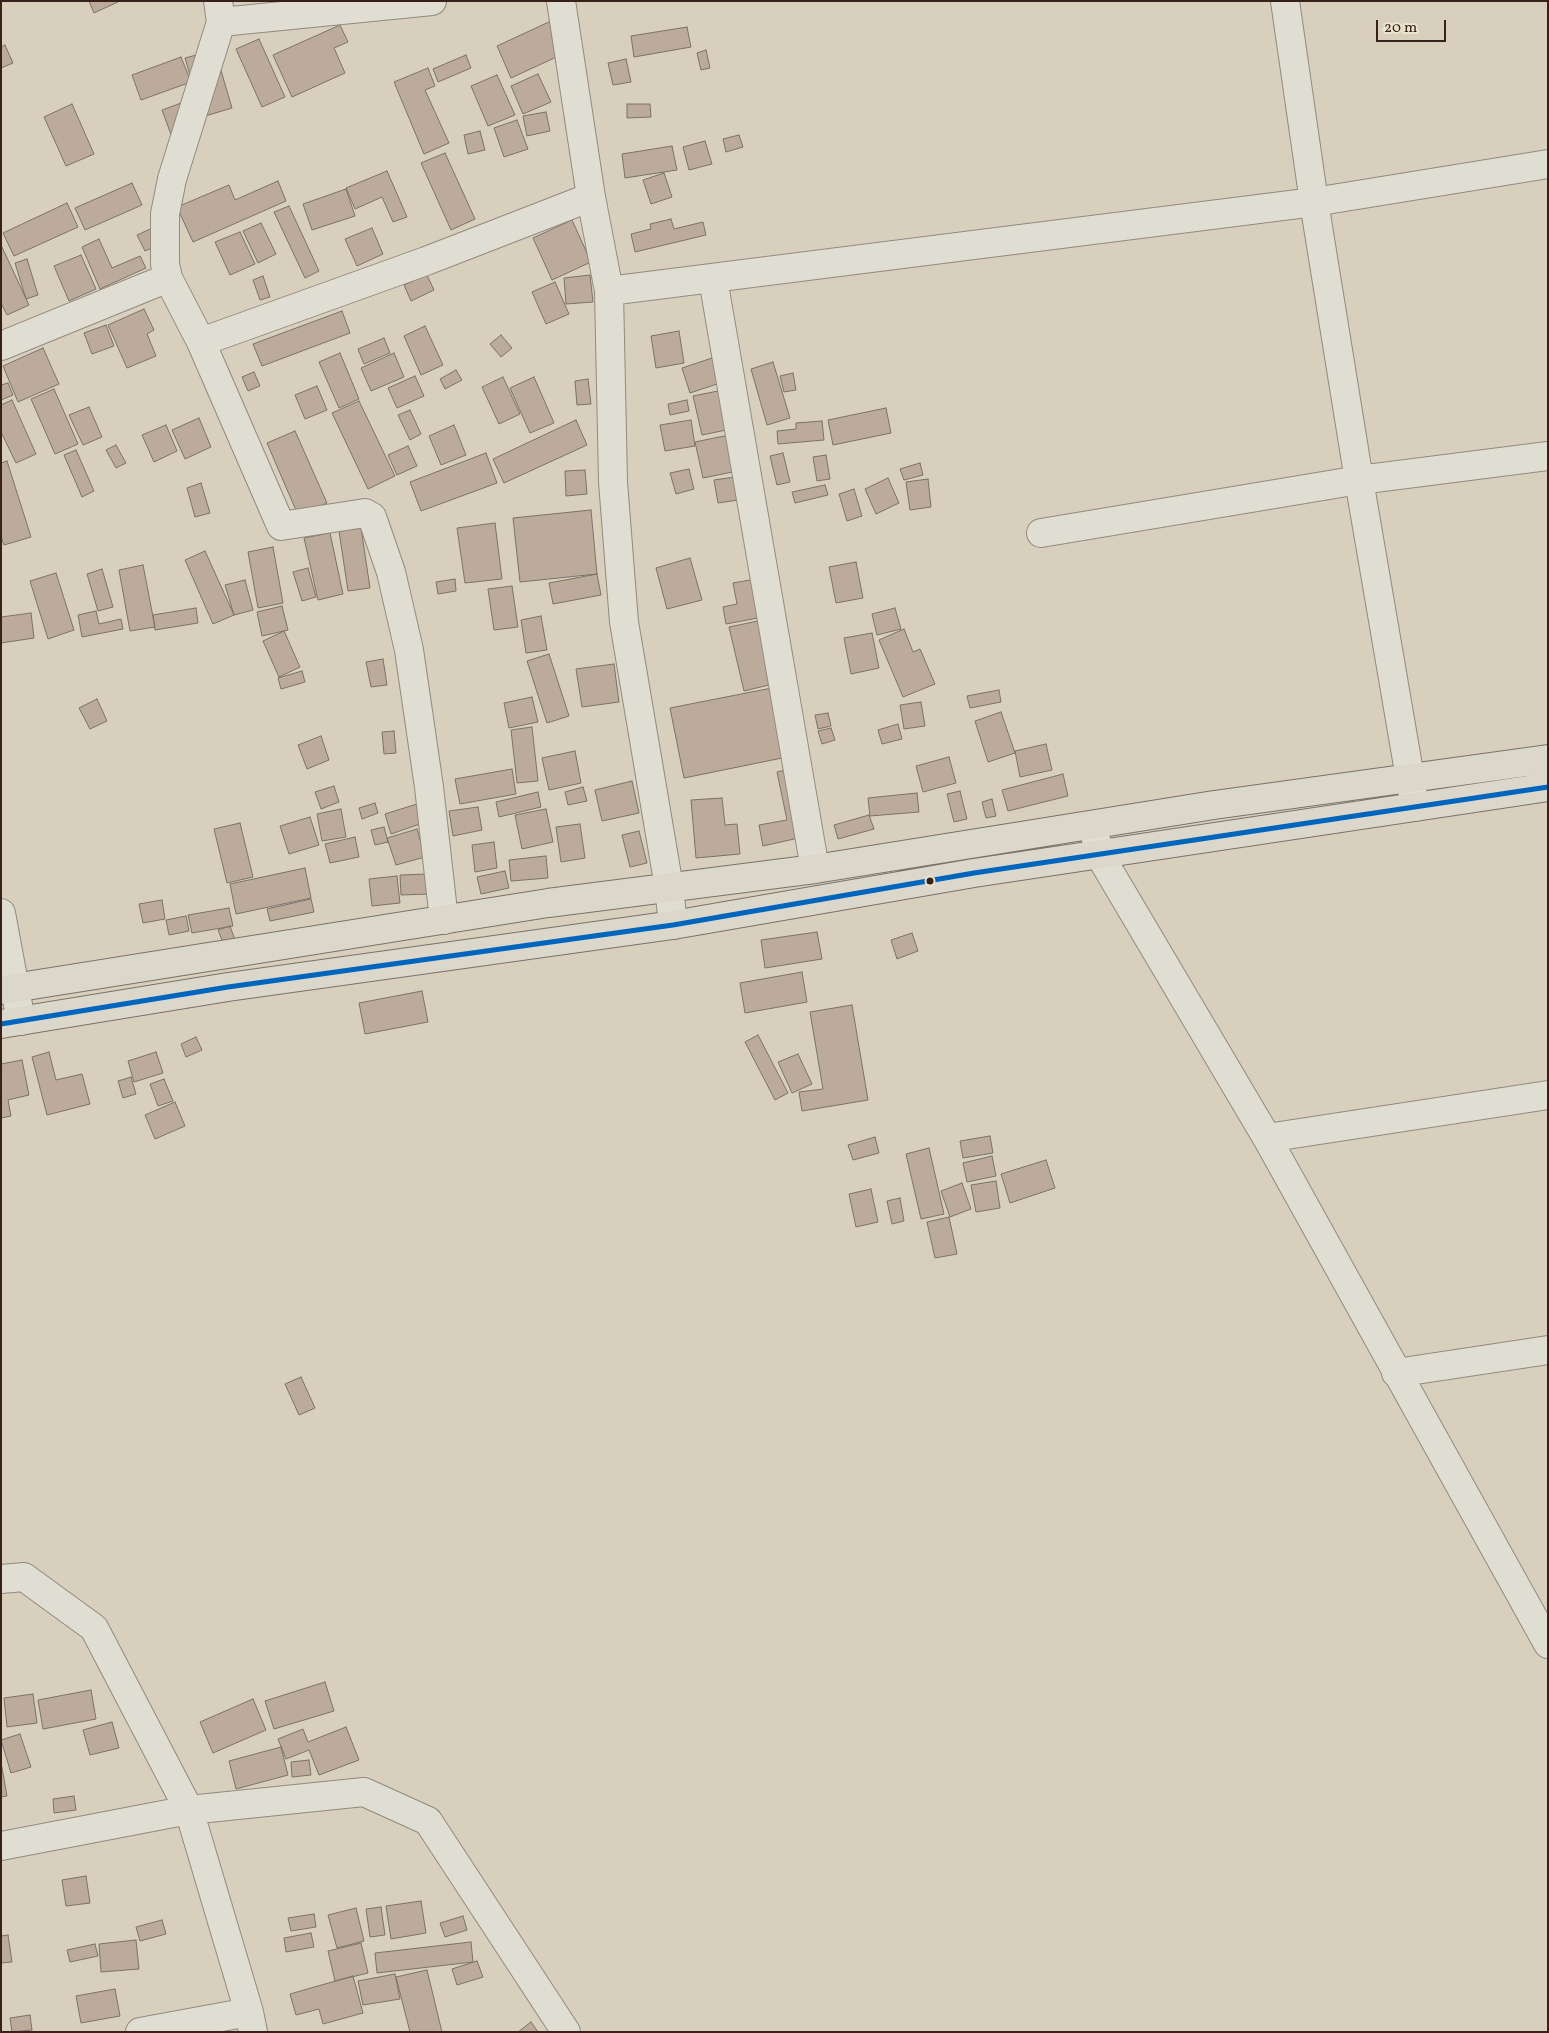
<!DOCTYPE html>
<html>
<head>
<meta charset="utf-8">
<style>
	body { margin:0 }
	#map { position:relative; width:1549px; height:2033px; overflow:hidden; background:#d8d0bd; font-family:Vollkorn,serif }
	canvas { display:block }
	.frame { position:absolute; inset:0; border:2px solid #372119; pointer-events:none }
	.scale { position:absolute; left:1376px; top:20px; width:70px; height:22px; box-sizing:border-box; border:2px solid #372119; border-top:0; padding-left:6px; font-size:15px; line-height:18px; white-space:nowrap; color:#372119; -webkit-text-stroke:4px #ede4cc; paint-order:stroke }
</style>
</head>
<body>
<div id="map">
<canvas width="1549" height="2033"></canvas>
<div class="frame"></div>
<div class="scale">20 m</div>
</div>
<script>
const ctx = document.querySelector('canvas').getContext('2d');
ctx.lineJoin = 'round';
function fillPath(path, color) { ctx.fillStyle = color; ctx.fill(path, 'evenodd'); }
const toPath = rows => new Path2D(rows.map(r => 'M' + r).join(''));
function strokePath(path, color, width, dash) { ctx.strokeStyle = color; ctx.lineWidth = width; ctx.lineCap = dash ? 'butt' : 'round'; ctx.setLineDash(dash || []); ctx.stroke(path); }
const building = toPath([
	[89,1,120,1,94,13,89,1],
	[551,21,565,53,511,78,497,46,551,21],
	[340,25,348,42,334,48,345,73,292,97,273,55,340,25],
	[687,27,691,47,634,57,631,36,687,27],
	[259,39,285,97,262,107,236,49,259,39],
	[5,45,13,63,1,68,1,47,5,45],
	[215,50,232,108,202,117,185,58,215,50],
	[706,50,710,68,701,70,697,53,706,50],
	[466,55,471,68,438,82,433,69,466,55],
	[181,57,191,82,141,100,132,75,181,57],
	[626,59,631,82,613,85,608,63,626,59],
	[428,68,435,86,425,90,449,143,424,154,394,82,428,68],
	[538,74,551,102,523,114,511,86,538,74],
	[497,75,515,115,488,126,471,86,497,75],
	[192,99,203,128,173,140,162,110,192,99],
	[72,104,94,154,66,166,44,117,72,104],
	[627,104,650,104,651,117,627,118,627,104],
	[546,112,550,131,527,136,523,116,546,112],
	[517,120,528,149,504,157,494,128,517,120],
	[480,131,485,150,468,154,464,135,480,131],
	[739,135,743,147,726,152,723,139,739,135],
	[705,141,712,164,689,170,683,147,705,141],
	[672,146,677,170,625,178,622,154,672,146],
	[445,153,475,219,451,230,421,163,445,153],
	[387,171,407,217,393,222,382,197,355,209,346,188,387,171],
	[664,173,672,197,651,204,643,180,664,173],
	[278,181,286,201,193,242,177,207,229,185,235,200,278,181],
	[132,183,142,205,85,230,75,208,132,183],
	[346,189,355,216,312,230,303,204,346,189],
	[67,203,78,227,14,256,3,233,67,203],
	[289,206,319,271,305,278,274,212,289,206],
	[671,219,674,229,703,222,706,235,635,252,631,234,651,229,650,224,671,219],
	[572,220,591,262,552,280,533,238,572,220],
	[261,223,276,254,258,263,243,231,261,223],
	[157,226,164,243,145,251,137,235,157,226],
	[372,228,383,254,357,266,345,239,372,228],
	[240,232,255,264,230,275,215,242,240,232],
	[99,239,112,268,140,256,146,268,100,289,82,247,99,239],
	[1,245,29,305,7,315,1,303,1,245],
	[81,255,96,289,69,301,54,266,81,255],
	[27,259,38,295,26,299,15,263,27,259],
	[427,275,434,290,411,301,404,285,427,275],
	[590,275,593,302,566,304,564,278,590,275],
	[263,276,270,297,260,300,253,280,263,276],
	[555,282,569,314,546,324,532,292,555,282],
	[144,309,154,330,147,334,156,356,127,368,108,325,144,309],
	[342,311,350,333,262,366,253,344,342,311],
	[106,325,114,346,92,354,84,333,106,325],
	[425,326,443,365,421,375,404,336,425,326],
	[679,331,684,363,656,368,651,336,679,331],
	[501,335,512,348,501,357,490,344,501,335],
	[384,338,390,353,364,364,358,349,384,338],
	[43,348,59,384,18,402,3,366,43,348],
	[340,353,359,399,339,408,319,362,340,353],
	[394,353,404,377,371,391,361,368,394,353],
	[712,358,720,383,690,393,682,368,712,358],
	[773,362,790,418,767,425,751,369,773,362],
	[456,370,462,380,445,389,440,379,456,370],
	[254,372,260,386,248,391,242,377,254,372],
	[793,373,796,390,784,392,780,376,793,373],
	[415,376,424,396,397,408,388,388,415,376],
	[503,377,520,414,499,424,482,387,503,377],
	[534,377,554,423,530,433,510,388,534,377],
	[588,379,591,404,577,405,575,381,588,379],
	[8,383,13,395,1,400,1,385,8,383],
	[317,386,327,410,305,419,295,395,317,386],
	[54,389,78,444,55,454,31,399,54,389],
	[723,390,731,429,702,435,693,396,723,390],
	[12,400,36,454,16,463,1,432,1,405,12,400],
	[687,400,689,411,670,415,668,404,687,400],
	[359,401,395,476,368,489,332,413,359,401],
	[89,407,102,437,83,445,69,415,89,407],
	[886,408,891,433,833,445,828,420,886,408],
	[410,410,421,434,410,440,398,415,410,410],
	[199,418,211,447,185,459,172,430,199,418],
	[576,420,587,445,504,483,493,459,576,420],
	[691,420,695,446,665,451,660,425,691,420],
	[822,421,824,440,778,444,777,431,796,429,796,423,822,421],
	[166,425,177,451,154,462,142,435,166,425],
	[454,425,466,455,441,465,429,436,454,425],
	[295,431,327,503,298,515,267,443,295,431],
	[734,434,742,470,703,478,695,442,734,434],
	[116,445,126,463,116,468,106,450,116,445],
	[408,446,417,466,397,475,388,455,408,446],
	[76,450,94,491,82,497,64,455,76,450],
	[486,453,497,483,421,511,410,482,486,453],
	[783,453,790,482,777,485,770,456,783,453],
	[826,455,830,479,817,481,813,457,826,455],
	[7,461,31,537,4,545,1,537,1,463,7,461],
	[920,463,923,475,904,480,900,469,920,463],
	[689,469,694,489,676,494,670,473,689,469],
	[585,470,587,494,566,496,565,471,585,470],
	[742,476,745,499,718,503,714,480,742,476],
	[888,478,899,503,876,514,865,489,888,478],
	[928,479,931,507,910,510,906,482,928,479],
	[201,483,210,513,195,517,187,488,201,483],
	[825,485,828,495,795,503,792,492,825,485],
	[854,489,862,516,847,521,839,494,854,489],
	[591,510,597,574,520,582,513,518,591,510],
	[495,523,502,579,465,583,457,528,495,523],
	[361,528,370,588,348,591,339,531,361,528],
	[330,533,343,594,318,600,304,538,330,533],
	[273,547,283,603,258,608,248,552,273,547],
	[205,551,234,615,213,624,185,560,205,551],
	[690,558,702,600,667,609,656,568,690,558],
	[856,562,863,598,836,603,829,567,856,562],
	[143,565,155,627,130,631,119,570,143,565],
	[308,568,316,597,302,601,293,572,308,568],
	[102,569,113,607,98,611,87,574,102,569],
	[56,573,74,630,48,639,30,581,56,573],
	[597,574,601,595,553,604,549,583,597,574],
	[455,579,456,591,438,594,436,582,455,579],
	[756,579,763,617,726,624,723,607,737,604,733,583,756,579],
	[245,580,253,610,234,615,225,585,245,580],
	[512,586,518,627,494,630,488,589,512,586],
	[282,606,288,630,262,636,257,612,282,606],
	[196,608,198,623,155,630,153,615,196,608],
	[895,608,901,629,877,635,872,614,895,608],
	[96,611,99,624,121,619,123,629,82,637,78,615,96,611],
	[31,613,34,638,1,643,1,617,31,613],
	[541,616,547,650,526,653,521,620,541,616],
	[758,621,773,684,744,691,729,627,758,621],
	[904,629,913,652,920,649,935,684,903,697,879,640,904,629],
	[284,631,300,667,279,677,263,641,284,631],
	[872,633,879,668,851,674,844,638,872,633],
	[549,654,569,716,547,723,527,661,549,654],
	[383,659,387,685,371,687,366,662,383,659],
	[614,664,619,702,582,707,576,669,614,664],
	[302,671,305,682,281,689,278,678,302,671],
	[777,687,792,756,684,778,670,708,777,687],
	[999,690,1001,702,970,708,967,696,999,690],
	[532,697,538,722,509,728,504,703,532,697],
	[97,699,107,721,90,729,79,708,97,699],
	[921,702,925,726,904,729,900,705,921,702],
	[1001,712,1015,753,988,762,975,721,1001,712],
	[828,713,831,726,818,729,815,715,828,713],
	[898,724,902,739,882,744,878,730,898,724],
	[532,727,538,781,517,783,511,730,532,727],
	[831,728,835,740,822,744,818,731,831,728],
	[394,731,396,753,384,754,382,732,394,731],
	[321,736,329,760,307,769,298,745,321,736],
	[1046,744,1052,770,1020,777,1015,751,1046,744],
	[575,751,581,783,549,790,542,758,575,751],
	[949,757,956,783,923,792,916,766,949,757],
	[512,769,516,794,460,804,455,779,512,769],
	[789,769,803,837,763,846,759,825,787,820,777,772,789,769],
	[1063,774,1068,796,1008,811,1002,790,1063,774],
	[632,781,639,813,602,821,595,790,632,781],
	[334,786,339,802,321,809,315,792,334,786],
	[583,787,587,801,568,805,565,792,583,787],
	[960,791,967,819,954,822,947,794,960,791],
	[538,792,541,807,499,817,496,802,538,792],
	[917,793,919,812,870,816,868,798,917,793],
	[722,798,725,825,737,824,740,854,696,858,691,800,722,798],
	[992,799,996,816,986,818,982,802,992,799],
	[375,803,378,813,362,819,359,808,375,803],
	[417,804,423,823,391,834,385,814,417,804],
	[478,807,482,830,453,836,449,811,478,807],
	[341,809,346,837,322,841,317,814,341,809],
	[546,809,553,842,522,849,515,815,546,809],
	[869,815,874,829,838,839,834,825,869,815],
	[310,817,319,845,289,854,280,826,310,817],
	[240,823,253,877,227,883,214,829,240,823],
	[580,824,585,858,561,862,556,827,580,824],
	[384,827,388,842,375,845,371,830,384,827],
	[417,829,425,857,396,865,387,838,417,829],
	[639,831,647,863,630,867,622,835,639,831],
	[355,837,359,857,330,863,325,844,355,837],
	[494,842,497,868,475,872,472,845,494,842],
	[546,856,548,878,511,881,509,860,546,856],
	[305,868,311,898,236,914,230,884,305,868],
	[505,871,509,888,481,894,477,877,505,871],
	[428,874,429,894,401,895,400,875,428,874],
	[397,876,400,903,372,906,369,879,397,876],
	[311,899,314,912,270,921,267,909,311,899],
	[162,900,165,919,143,923,139,904,162,900],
	[229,908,233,926,192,933,188,915,229,908],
	[186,916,189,931,169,935,166,920,186,916],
	[230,926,235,940,224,945,218,930,230,926],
	[817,932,822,959,765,968,761,940,817,932],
	[912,933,918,951,897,959,891,940,912,933],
	[802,972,807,1002,745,1013,740,983,802,972],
	[422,991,428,1022,365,1034,359,1003,422,991],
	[852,1005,868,1100,802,1111,799,1092,823,1089,810,1012,852,1005],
	[758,1035,788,1093,775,1100,745,1042,758,1035],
	[196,1037,202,1050,186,1057,181,1044,196,1037],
	[49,1052,56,1080,82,1074,90,1104,47,1115,32,1057,49,1052],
	[156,1052,163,1073,134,1082,128,1061,156,1052],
	[798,1054,812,1084,792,1093,778,1062,798,1054],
	[22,1060,29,1095,8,1100,11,1116,1,1118,1,1064,22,1060],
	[131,1077,136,1094,123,1098,118,1081,131,1077],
	[164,1079,173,1101,158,1106,150,1084,164,1079],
	[175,1102,185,1126,155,1139,145,1115,175,1102],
	[990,1136,993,1153,963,1158,960,1141,990,1136],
	[875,1137,879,1153,853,1160,848,1145,875,1137],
	[929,1148,944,1214,921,1219,906,1154,929,1148],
	[992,1156,996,1176,967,1182,963,1163,992,1156],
	[1046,1160,1055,1188,1010,1203,1001,1174,1046,1160],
	[996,1181,1000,1208,976,1212,971,1185,996,1181],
	[962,1183,971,1209,950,1217,941,1191,962,1183],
	[871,1189,878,1222,856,1227,849,1194,871,1189],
	[900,1198,904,1221,892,1224,887,1201,900,1198],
	[949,1217,957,1254,935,1258,927,1222,949,1217],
	[301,1377,315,1408,299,1415,285,1384,301,1377],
	[325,1682,334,1711,274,1729,265,1701,325,1682],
	[91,1690,96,1719,43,1729,38,1700,91,1690],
	[33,1694,37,1723,7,1727,4,1698,33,1694],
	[253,1699,266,1730,213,1753,200,1722,253,1699],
	[112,1722,119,1748,90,1755,83,1730,112,1722],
	[346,1727,359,1760,319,1775,309,1750,286,1759,278,1739,303,1729,308,1742,346,1727],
	[20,1734,31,1767,11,1773,1,1740,20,1734],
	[281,1747,288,1775,236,1789,229,1761,281,1747],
	[309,1760,311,1775,292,1777,291,1762,309,1760],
	[1,1762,7,1796,1,1797,1,1762],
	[74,1796,76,1810,54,1813,53,1799,74,1796],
	[86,1876,90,1903,66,1906,62,1880,86,1876],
	[421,1901,426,1933,391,1939,386,1906,421,1901],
	[381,1907,385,1935,370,1937,366,1909,381,1907],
	[356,1908,364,1941,337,1948,328,1915,356,1908],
	[314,1914,316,1927,291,1931,288,1918,314,1914],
	[463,1916,467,1930,445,1937,440,1923,463,1916],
	[162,1920,166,1934,140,1941,136,1927,162,1920],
	[311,1933,314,1947,286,1952,284,1938,311,1933],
	[8,1935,12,1962,1,1963,1,1936,8,1935],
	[136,1940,139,1969,101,1972,99,1944,136,1940],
	[471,1942,473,1962,377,1973,375,1953,471,1942],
	[361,1943,368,1973,335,1981,328,1951,361,1943],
	[95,1944,98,1956,70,1962,67,1950,95,1944],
	[477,1961,483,1977,457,1985,452,1969,477,1961],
	[427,1970,442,2032,410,2032,396,1977,427,1970],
	[395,1974,400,1999,363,2005,358,1981,395,1974],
	[353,1976,363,2013,323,2024,319,2009,296,2015,290,1994,353,1976],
	[115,1989,120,2016,81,2023,76,1996,115,1989],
	[30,2015,32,2030,12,2032,10,2018,30,2015],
	[531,2022,538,2032,518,2032,531,2022]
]);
fillPath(building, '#bcab9b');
strokePath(building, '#7a7268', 1);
const minor = toPath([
	[561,1,591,197,609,291,613,482,624,622,669,887,673,925],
	[1285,1,1314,202,1359,480,1415,807],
	[221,22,432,1],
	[168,278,201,342],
	[713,279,815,869],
	[609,291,1314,202,1548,164],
	[1,346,168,278,165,264,165,214,172,179,221,22,218,1],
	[1041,533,1359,480,1548,456],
	[1093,825,1099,854,1267,1138,1548,1644],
	[1,913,21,1021],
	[444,920,429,787,409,650,391,572,372,517,365,513,281,526,201,342,426,261,591,197],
	[1267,1138,1548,1095],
	[1396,1373,1548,1350],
	[1,1579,24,1577,94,1628,189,1810,249,2012,253,2032],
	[1,1846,189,1810,364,1792,428,1821,566,2032],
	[140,2032,249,2012]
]);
const major = toPath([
	[1,990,548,903,815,869,1214,805,1548,759],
	[1,1024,228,987,673,925,974,873,1548,787]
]);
strokePath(minor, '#918a7e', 30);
strokePath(major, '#7a7268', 30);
strokePath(minor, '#e0ddd3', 28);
strokePath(major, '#dbd7cb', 28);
strokePath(toPath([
	[1,1024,228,987,673,925,974,873,1548,787]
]), '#0065bd', 5);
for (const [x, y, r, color] of [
	[930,881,4.5,"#372119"]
]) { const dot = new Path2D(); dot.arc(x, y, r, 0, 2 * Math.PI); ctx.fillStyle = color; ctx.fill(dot); strokePath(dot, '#ede4cc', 2); }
</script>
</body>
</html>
